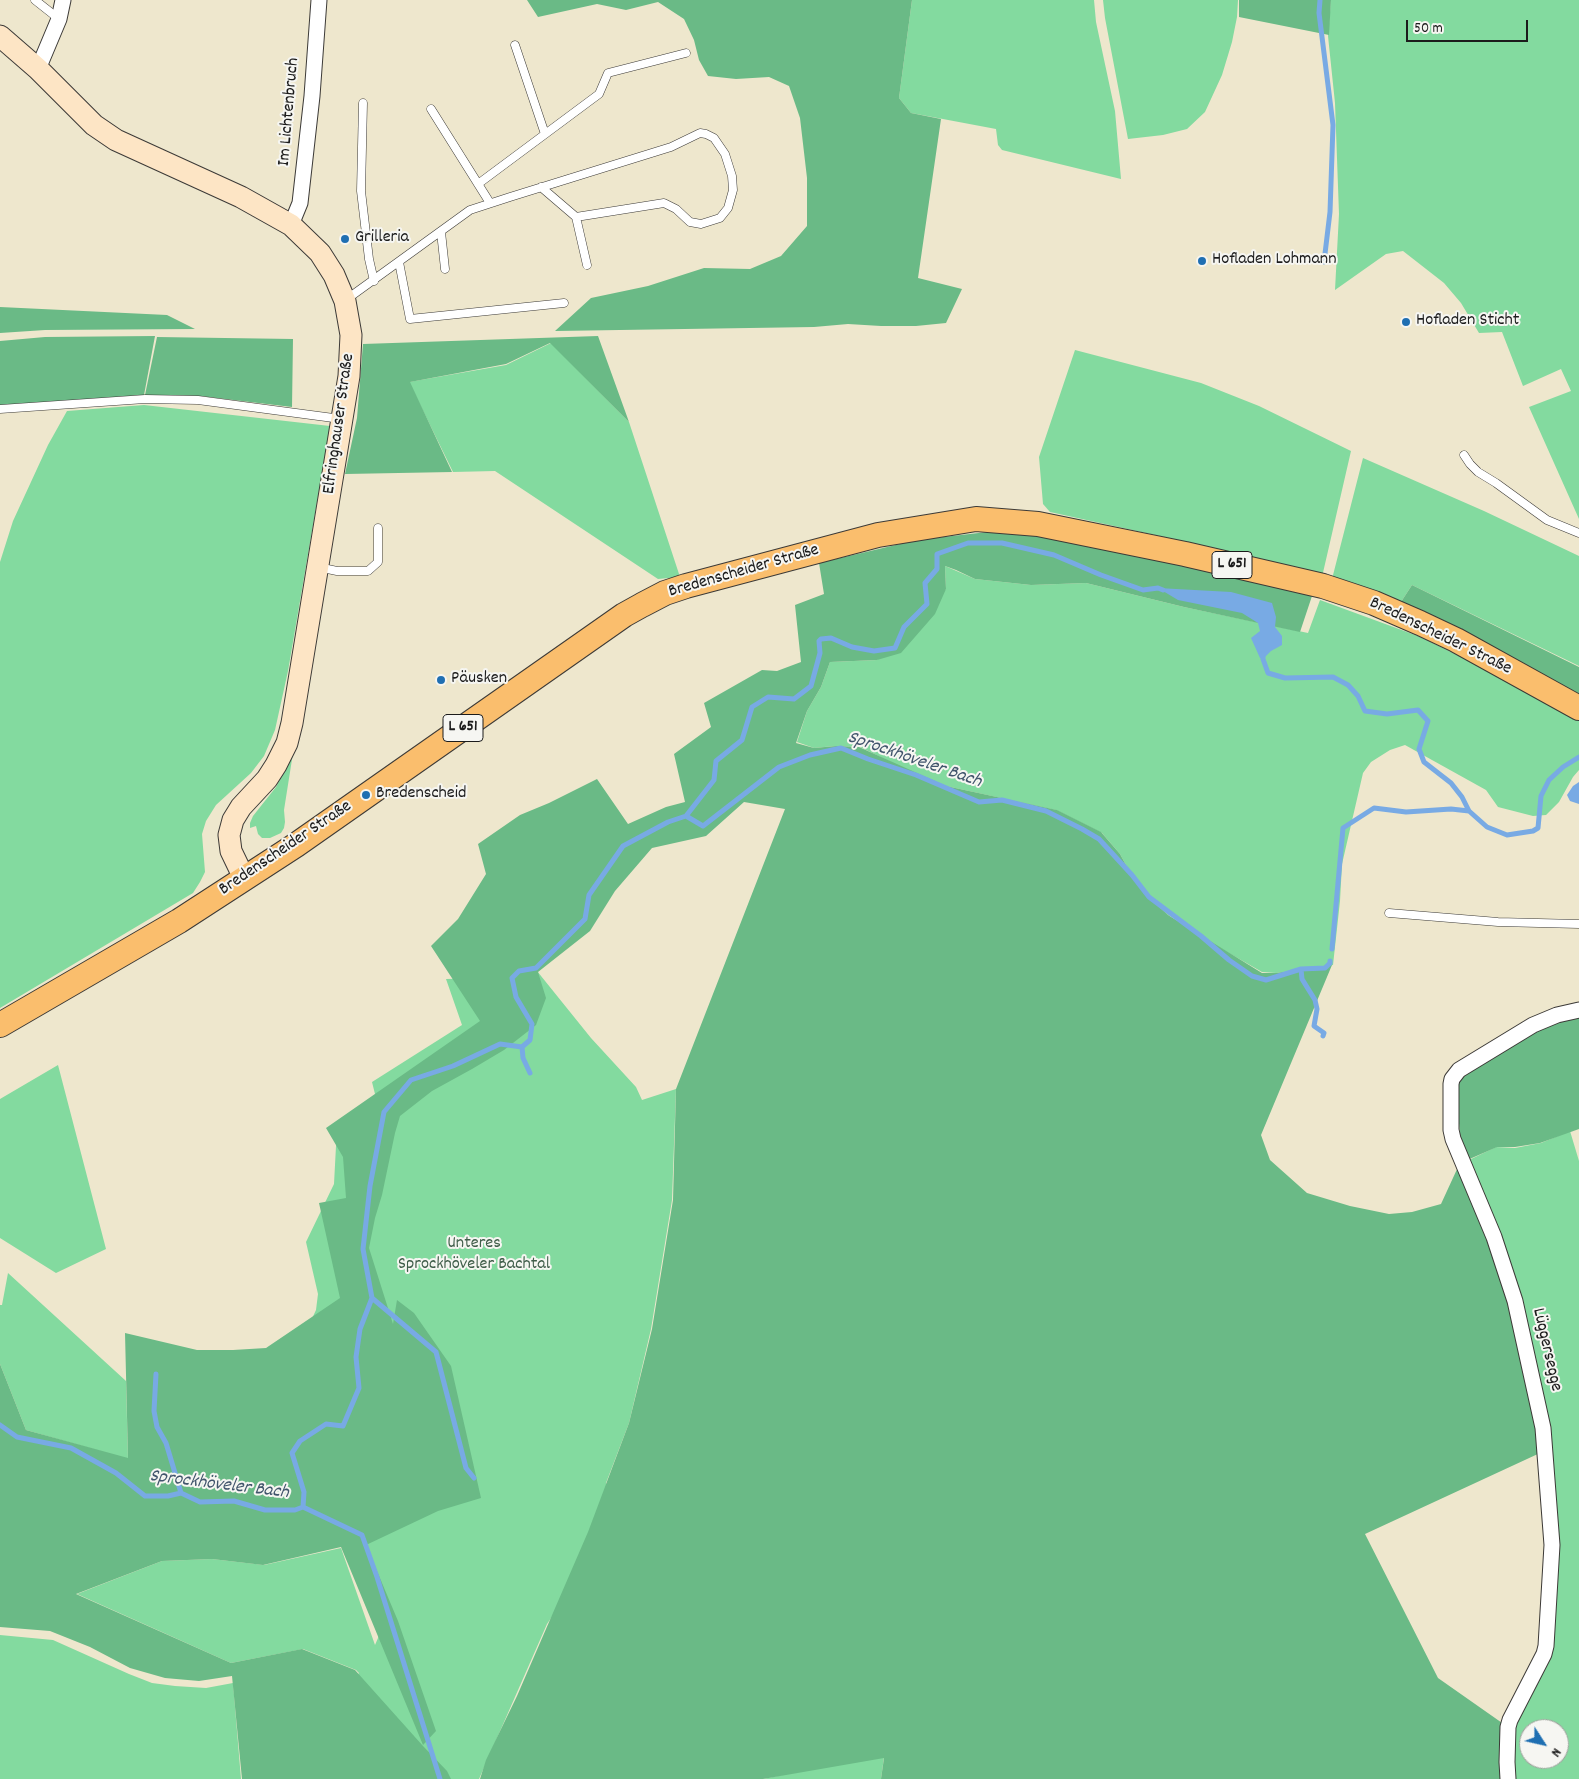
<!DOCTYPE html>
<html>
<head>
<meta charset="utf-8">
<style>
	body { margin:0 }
	#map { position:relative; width:1579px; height:1779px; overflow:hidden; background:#eee7cd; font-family:Dekko,sans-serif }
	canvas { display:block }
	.north { position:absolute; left:1519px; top:1719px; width:50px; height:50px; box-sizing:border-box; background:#f6f6f2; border:1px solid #9f9f9c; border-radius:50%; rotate:125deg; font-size:14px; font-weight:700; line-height:20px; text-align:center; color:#1c1c1c }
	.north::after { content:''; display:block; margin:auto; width:18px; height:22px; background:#1f6fb2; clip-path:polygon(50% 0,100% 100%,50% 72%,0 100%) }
	.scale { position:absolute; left:1406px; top:20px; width:122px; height:22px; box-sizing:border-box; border:2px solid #1c1c1c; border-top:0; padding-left:6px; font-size:15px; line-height:18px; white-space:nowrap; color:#1c1c1c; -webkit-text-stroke:4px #f6f6f2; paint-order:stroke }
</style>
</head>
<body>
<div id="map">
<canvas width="1579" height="1779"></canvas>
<div class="north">N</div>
<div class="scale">50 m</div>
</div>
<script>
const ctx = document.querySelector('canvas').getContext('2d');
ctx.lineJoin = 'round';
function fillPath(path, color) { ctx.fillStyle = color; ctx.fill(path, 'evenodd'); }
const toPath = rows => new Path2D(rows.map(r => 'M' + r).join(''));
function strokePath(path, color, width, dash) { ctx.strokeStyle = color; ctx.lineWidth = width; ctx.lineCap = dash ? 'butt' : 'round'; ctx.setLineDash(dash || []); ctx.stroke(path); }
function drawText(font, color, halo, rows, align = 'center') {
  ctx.font = font + ' Dekko,sans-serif'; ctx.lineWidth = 4; ctx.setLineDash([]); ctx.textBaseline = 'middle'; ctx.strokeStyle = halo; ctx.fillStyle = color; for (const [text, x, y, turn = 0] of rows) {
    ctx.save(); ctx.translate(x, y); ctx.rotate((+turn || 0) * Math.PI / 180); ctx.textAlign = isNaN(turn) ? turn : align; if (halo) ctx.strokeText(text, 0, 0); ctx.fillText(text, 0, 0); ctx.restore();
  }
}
fillPath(toPath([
	[912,0,1094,0,1096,22,1115,111,1121,179,1002,150,998,145,996,129,911,113,899,98],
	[1103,0,1238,0,1237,17,1232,42,1222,75,1205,112,1187,129,1163,135,1128,139,1105,18],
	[1331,0,1579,0,1579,519,1529,407,1571,391,1561,369,1523,386,1502,332,1479,333,1461,303,1444,283,1403,251,1386,254,1335,290,1339,214,1335,103,1328,36],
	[551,343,629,422,680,577,658,579,495,471,453,472,409,382,506,365],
	[1075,350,1201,383,1259,406,1351,451,1322,577,1187,542,1050,512,1043,504,1039,457],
	[144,405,330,426,288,671,275,730,264,756,251,773,216,805,206,821,202,834,205,872,200,882,193,893,0,1008,0,562,13,521,48,445,67,411],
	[1363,458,1484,511,1579,556,1579,666,1412,585,1399,605,1332,579],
	[945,566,975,579,1031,585,1086,583,1184,607,1308,633,1320,600,1418,636,1540,695,1579,717,1579,770,1573,777,1559,802,1546,815,1533,816,1498,807,1486,790,1405,745,1390,750,1371,762,1363,773,1342,864,1340,901,1333,965,1276,973,1262,972,1215,945,1192,928,1168,915,1143,893,1133,878,1120,854,1102,833,1056,810,946,786,897,765,860,747,835,746,814,748,797,742,807,711,821,687,830,662,877,660,946,589],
	[293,753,284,810,285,822,284,828,281,833,270,838,262,838,258,834,256,826,250,828,250,823,253,816,276,787],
	[537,971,591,1038,636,1087,642,1100,676,1089,672,1200,651,1329,629,1423,606,1483,607,1486,561,1603,547,1624,479,1779,381,1779,354,1680,359,1673,356,1670,303,1649,231,1663,77,1594,162,1561,212,1559,264,1565,341,1548,375,1645,378,1638,386,1601,366,1546,309,1325,316,1310,318,1294,306,1242,334,1184,337,1127,377,1102,372,1082,462,1025,446,979,487,978],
	[58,1065,106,1249,56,1273,0,1238,0,1099],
	[1570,1131,1579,1161,1579,1779,1512,1779,1509,1726,1550,1648,1548,1427,1467,1161,1496,1147,1515,1148,1541,1143],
	[1529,1729,1559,1729,1559,1759,1529,1759],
	[8,1273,126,1381,128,1459,26,1430,0,1364,0,1305,2,1305],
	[0,1635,53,1640,129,1674,152,1683,175,1686,206,1688,233,1683,241,1779,0,1779],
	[884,1757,881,1779,763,1779,806,1770]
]), '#83da9f');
fillPath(toPath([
	[527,0,912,0,899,98,911,113,941,119,918,278,962,289,946,323,916,326,881,326,848,324,814,327,555,331,591,298,648,286,704,268,750,269,781,256,807,226,807,178,800,118,789,86,769,77,736,79,708,76,699,60,694,40,684,19,658,2,626,10,597,4,538,17],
	[1239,0,1331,0,1329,35,1239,17],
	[0,307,167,315,195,329,45,330,0,333],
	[155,336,144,395,0,406,0,341,45,337],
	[598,336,629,422,550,343,506,364,410,382,452,472,345,474,357,418,363,344],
	[157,337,293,339,292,407,200,396,145,395],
	[1005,530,1122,548,1240,575,1312,596,1300,632,1184,607,1086,583,1031,585,975,579,956,570,945,566,946,589,935,614,901,653,877,660,830,662,821,687,807,711,796,743,814,748,836,746,859,747,946,786,1057,810,1101,832,1120,854,1133,878,1144,893,1168,915,1262,973,1276,973,1332,965,1261,1135,1270,1160,1307,1193,1350,1206,1389,1214,1412,1212,1441,1204,1458,1167,1484,1223,1525,1359,1540,1453,1365,1534,1438,1678,1505,1725,1506,1779,881,1779,884,1758,763,1779,480,1779,486,1760,517,1696,588,1532,629,1423,652,1329,673,1200,676,1089,785,809,744,802,706,836,652,848,615,891,590,931,538,972,546,998,536,1025,504,1050,472,1069,432,1091,400,1116,395,1133,382,1195,375,1218,369,1248,393,1324,397,1300,414,1313,451,1366,481,1498,438,1511,366,1545,398,1621,436,1731,423,1745,341,1547,263,1565,212,1559,162,1561,76,1594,231,1663,302,1649,355,1670,423,1746,447,1771,451,1779,242,1779,232,1676,199,1681,165,1678,130,1668,90,1647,50,1631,0,1627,0,1364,26,1430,128,1458,125,1333,197,1350,233,1350,266,1348,340,1298,319,1203,346,1198,343,1157,326,1128,480,1021,431,946,458,919,486,874,478,844,520,815,549,803,597,779,628,824,666,807,685,802,674,754,711,727,704,703,762,670,777,671,801,662,795,605,824,594,819,563,917,540],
	[1412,585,1579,667,1579,700,1399,605],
	[1579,1017,1579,1129,1540,1143,1515,1147,1497,1147,1465,1161,1461,1145,1457,1101,1459,1080,1488,1058,1538,1028]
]), '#6aba86');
fillPath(toPath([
	[1158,588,1231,592,1272,603,1276,617,1275,627,1282,636,1282,645,1271,651,1263,659,1260,658,1251,638,1260,631,1258,623,1242,613,1178,600],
	[1579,782,1579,804,1570,801,1567,795,1573,786]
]), '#78aae4');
strokePath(toPath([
	[1320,0,1319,13,1333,125,1330,212,1324,262],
	[1263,654,1263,659,1268,673,1285,678,1333,677,1348,685,1358,696,1365,711,1387,714,1418,710,1428,721,1419,749,1424,762,1451,783,1462,797,1469,811,1487,827,1507,835,1533,831,1538,828,1541,796,1549,780,1563,767,1579,757],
	[686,816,703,826,779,767,810,755,841,748,868,759,916,775,979,802,1002,800,1046,811,1082,829,1099,839,1132,875,1149,897,1201,936,1229,960,1252,976,1266,980,1301,969,1325,968,1330,963,1330,961],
	[1332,949,1343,828,1374,808,1406,812,1451,809,1469,811],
	[1301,969,1302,979,1315,1000,1317,1009,1314,1026,1324,1033,1323,1036],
	[522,1047,523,1058,530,1073],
	[372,1298,436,1352,466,1468,474,1478],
	[156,1374,154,1411,157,1427,166,1443,181,1493],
	[0,1425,17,1437,71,1448,116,1473,145,1496,168,1496,181,1493,200,1502,234,1501,265,1510,295,1510,303,1507,304,1492,292,1453,300,1441,326,1424,343,1426,359,1388,356,1357,360,1329,372,1298,363,1249,370,1186,384,1112,411,1080,453,1066,500,1044,522,1047,530,1040,532,1024,516,997,512,978,519,971,536,968,585,919,589,895,623,846,668,822,686,816,714,780,716,761,742,740,752,707,768,697,794,699,811,686,820,653,819,641,821,639,831,638,852,647,874,651,895,648,904,627,927,604,925,583,937,569,937,554,968,543,1002,543,1054,555,1101,575,1143,590,1158,588,1163,590],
	[303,1507,362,1535,377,1577,440,1779]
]), '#78aae4', 5);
const lane = toPath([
	[35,0,59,19],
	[515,45,545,134],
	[363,103,361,191,369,259,374,281],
	[431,109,490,203],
	[478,184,599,94,608,73,686,53],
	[576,217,587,265],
	[441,232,445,269],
	[399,262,410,319,564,303],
	[347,299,470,210,510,197,671,147,700,133,706,134,714,138,725,154,732,176,733,190,728,208,720,218,701,224,690,222,676,209,664,203,576,217,541,187],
	[0,409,145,399,198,400,341,419],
	[1464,455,1470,464,1478,472,1496,483,1547,520,1579,533],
	[318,567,337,571,368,571,378,562,378,528],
	[1389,913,1498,922,1579,924]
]);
const street = toPath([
	[38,69,59,19,63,0],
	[291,225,300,203,312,96,319,0],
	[1508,1779,1507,1762,1508,1727,1510,1720,1544,1654,1546,1646,1552,1545,1543,1428,1515,1301,1494,1237,1453,1139,1451,1130,1451,1084,1452,1079,1459,1070,1533,1025,1557,1015,1579,1010]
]);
const secondary = toPath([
	[0,36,38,69,94,125,116,140,241,197,291,225,320,253,334,275,345,301,351,335,349,376,292,723,287,743,276,765,267,779,241,807,233,820,229,835,231,851,244,878]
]);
const primary = toPath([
	[0,1025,179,921,296,845,624,615,642,605,665,593,686,586,878,535,976,519,1038,524,1185,554,1323,586,1374,603,1420,623,1456,640,1579,708]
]);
strokePath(lane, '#3c3a37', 9);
strokePath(street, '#3c3a37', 17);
strokePath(secondary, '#3c3a37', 23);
strokePath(primary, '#3c3a37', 26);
strokePath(lane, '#fff', 8);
strokePath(street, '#fff', 15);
strokePath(secondary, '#fde5c5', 21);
strokePath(primary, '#fabe6d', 24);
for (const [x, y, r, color] of [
	[345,239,5,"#1f6fb2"],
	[1202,261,5,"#1f6fb2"],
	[1406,322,5,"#1f6fb2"],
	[441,680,5,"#1f6fb2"],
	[366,795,5,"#1f6fb2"]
]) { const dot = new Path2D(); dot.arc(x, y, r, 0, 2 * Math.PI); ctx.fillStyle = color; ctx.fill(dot); strokePath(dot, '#f6f6f2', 2); }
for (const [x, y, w] of [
	[1232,565,40],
	[463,728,40]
]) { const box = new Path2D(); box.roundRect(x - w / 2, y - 13.5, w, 27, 4); ctx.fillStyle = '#f6f6f2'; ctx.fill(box); strokePath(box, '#1c1c1c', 1); }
drawText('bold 16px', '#1c1c1c', null, [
	["L 651",1232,565],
	["L 651",463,728]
]);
drawText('18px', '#1c1c1c', '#f6f6f2', [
	["Im Lichtenbruch",290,112,-85],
	["Elfringhauser Straße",340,424,-82],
	["Bredenscheider Straße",744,572,-16],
	["Bredenscheider Straße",1440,637,26],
	["Bredenscheider Straße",286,849,-34],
	["Lüggersegge",1546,1350,77]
]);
drawText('18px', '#1c1c1c', '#f6f6f2', [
	["Grilleria",355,239],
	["Hofladen Lohmann",1212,261],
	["Hofladen Sticht",1416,322],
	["Päusken",451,680],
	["Bredenscheid",376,795]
], 'left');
drawText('18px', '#405e4a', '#f6f6f2', [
	["Unteres",474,1245],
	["Sprockhöveler Bachtal",474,1266]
]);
drawText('italic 19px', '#41556c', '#f6f6f2', [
	["Sprockhöveler Bach",914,761,19],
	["Sprockhöveler Bach",219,1486,7]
]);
</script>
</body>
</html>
